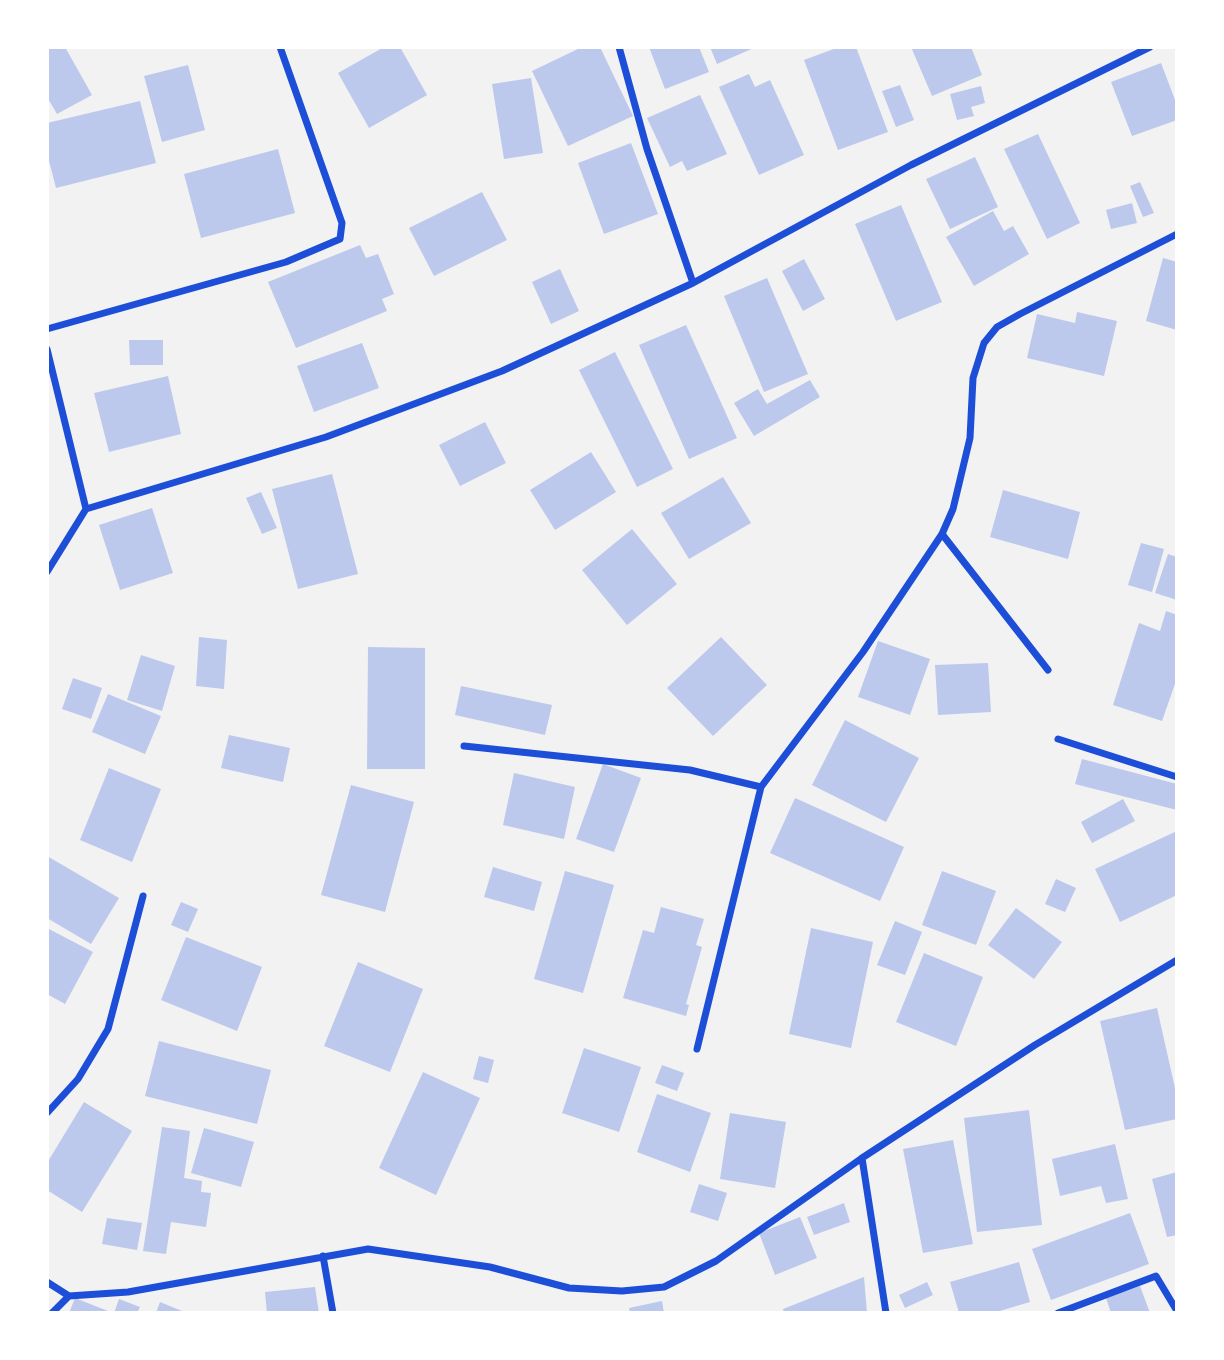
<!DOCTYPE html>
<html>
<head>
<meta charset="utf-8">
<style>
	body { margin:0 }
	#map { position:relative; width:1224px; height:1360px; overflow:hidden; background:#f2f2f2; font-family:Cabin,sans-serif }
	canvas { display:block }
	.frame { position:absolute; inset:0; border:49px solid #fff; pointer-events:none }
</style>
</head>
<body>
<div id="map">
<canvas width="1224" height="1360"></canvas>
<div class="frame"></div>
</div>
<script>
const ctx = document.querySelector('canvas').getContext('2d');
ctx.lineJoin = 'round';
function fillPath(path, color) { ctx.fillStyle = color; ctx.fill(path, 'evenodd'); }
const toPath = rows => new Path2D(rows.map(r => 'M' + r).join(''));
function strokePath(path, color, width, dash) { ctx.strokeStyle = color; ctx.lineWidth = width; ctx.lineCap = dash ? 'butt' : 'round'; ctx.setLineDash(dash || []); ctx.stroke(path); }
fillPath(toPath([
	[52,47,65,47,92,95,57,114,47,97,47,50],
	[384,47,400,47,427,95,369,128,338,73],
	[582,47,600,47,633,116,568,146,532,71],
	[649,47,699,47,709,72,665,89],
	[710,47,756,47,717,64],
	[839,47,856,47,888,132,838,150,804,60],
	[911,47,971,47,982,75,932,96],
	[1161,63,1177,105,1177,120,1132,136,1111,82],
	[188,65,205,130,162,142,144,76],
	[749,74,755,87,770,80,804,155,759,175,719,87],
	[531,78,543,153,504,159,492,84],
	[900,85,914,120,896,127,882,91],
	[981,86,985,103,971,107,974,116,957,120,950,94],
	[700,95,727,154,687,171,682,161,670,167,647,118],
	[140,101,156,163,56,188,47,153,47,123],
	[1038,134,1080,223,1047,239,1004,149],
	[631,143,658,214,604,234,578,163],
	[278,149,295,213,201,238,184,174],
	[975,157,998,207,950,229,926,179],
	[1140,182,1154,213,1143,217,1130,186],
	[482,192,507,240,434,276,409,228],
	[1132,203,1137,223,1111,229,1106,210],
	[901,205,942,302,896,321,855,224],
	[993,211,1004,231,1013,226,1029,254,974,286,946,237],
	[360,245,366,258,378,254,394,294,382,299,387,311,296,348,268,282],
	[1163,258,1177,262,1177,330,1146,321],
	[804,259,825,299,803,311,782,271],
	[560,269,579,311,551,324,532,282],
	[767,278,808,374,764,392,724,296],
	[1077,312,1117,321,1104,376,1027,358,1037,314,1075,323],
	[686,325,737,438,689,459,639,345],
	[129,340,163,340,163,365,130,365],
	[362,343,379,388,314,412,297,366],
	[615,352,673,469,637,487,579,370],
	[168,376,181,434,109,452,94,393],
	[810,380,820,397,754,436,734,403,758,389,767,404],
	[485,422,506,463,460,486,439,445],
	[591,452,616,492,555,530,530,490],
	[332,474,358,574,298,589,272,489],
	[723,477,751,523,689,559,661,513],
	[1003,490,1080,512,1068,559,990,537],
	[261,492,277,528,262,534,246,498],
	[152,508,173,573,120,590,99,525],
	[632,529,677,584,627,625,582,570],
	[1141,543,1164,549,1152,592,1128,585],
	[1168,554,1177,557,1177,600,1155,593],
	[1166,611,1177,615,1177,678,1162,721,1113,705,1139,623,1160,631],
	[199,637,227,640,224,689,196,686],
	[721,637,767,685,713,736,667,688],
	[878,641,930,659,910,715,858,697],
	[368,647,425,648,425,769,367,769],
	[141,655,175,666,162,711,127,700],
	[988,663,991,712,938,715,935,665],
	[73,678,102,688,91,719,62,709],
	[461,686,552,705,545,735,455,715],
	[108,694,161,716,145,754,92,732],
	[845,720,919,758,886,822,812,785],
	[229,735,290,748,283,782,221,768],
	[1082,759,1177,784,1177,810,1075,784],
	[603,764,641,778,614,852,576,839],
	[109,768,161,789,132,862,80,840],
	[514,773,575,787,564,839,503,825],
	[351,785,414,802,385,912,321,895],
	[795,798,904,847,880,901,770,853],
	[1123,799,1135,821,1092,843,1081,822],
	[1177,831,1177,895,1120,922,1095,869],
	[47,856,119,898,91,944,47,918],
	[493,867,542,882,534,911,484,897],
	[565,871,614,885,583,993,534,979],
	[942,871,996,891,976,945,922,925],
	[1056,879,1076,888,1065,912,1045,904],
	[181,902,198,909,188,932,171,925],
	[661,907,704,919,696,945,702,947,686,1004,689,1005,686,1016,623,998,643,930,654,933],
	[1016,908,1062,942,1034,979,988,945],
	[895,921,922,932,905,975,877,965],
	[47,928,93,952,65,1004,47,994],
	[811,928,873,942,851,1048,789,1034],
	[186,937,262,967,237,1031,161,1000],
	[924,953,983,977,956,1046,896,1022],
	[358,962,423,989,390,1072,324,1046],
	[1157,1008,1177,1097,1177,1119,1125,1130,1100,1021],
	[159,1041,271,1070,257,1124,145,1096],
	[584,1048,641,1067,619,1132,562,1113],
	[479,1056,494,1060,488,1083,473,1079],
	[662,1065,684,1073,677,1091,655,1083],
	[423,1072,480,1098,436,1195,379,1168],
	[657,1094,711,1113,690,1172,637,1152],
	[84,1102,132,1131,82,1212,47,1190,47,1163],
	[1029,1110,1042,1225,977,1232,964,1118],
	[730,1113,786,1122,775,1188,720,1179],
	[162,1127,190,1131,184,1178,202,1181,201,1192,211,1193,206,1227,171,1222,166,1254,143,1251],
	[204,1128,254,1142,241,1187,191,1173],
	[953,1140,973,1244,923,1253,903,1149],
	[1115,1144,1128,1199,1106,1203,1101,1186,1060,1196,1052,1159],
	[1177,1172,1177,1235,1167,1237,1152,1179],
	[699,1184,727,1193,718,1221,690,1212],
	[844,1203,850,1222,814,1235,807,1217],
	[1130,1213,1149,1264,1051,1300,1032,1249],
	[800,1217,817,1258,775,1275,759,1233],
	[107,1218,142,1223,137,1250,102,1244],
	[1019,1262,1030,1302,993,1313,959,1313,950,1282],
	[864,1277,867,1313,784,1313,783,1309],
	[927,1282,933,1295,905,1308,899,1295],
	[1140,1286,1150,1313,1111,1313,1106,1298],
	[315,1287,319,1313,267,1313,265,1292],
	[75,1298,113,1313,69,1313],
	[119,1299,140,1307,137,1313,114,1313],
	[662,1301,664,1313,630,1313,629,1308],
	[160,1302,187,1313,156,1313]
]), '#bdc9ec');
strokePath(toPath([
	[619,47,647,149,693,283],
	[47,329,286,262,340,239,342,223,280,47],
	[47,349,86,509],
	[942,534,1048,670],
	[47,572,86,509,326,437,502,371,693,283,911,165,1150,47],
	[1058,739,1177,777],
	[464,746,690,770,761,787],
	[697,1049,761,787,863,652,942,534,953,509,970,438,973,378,984,343,997,327,1020,314,1177,234],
	[47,1113,78,1079,108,1029,143,896],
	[862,1158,886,1313],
	[323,1256,333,1313],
	[47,1282,69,1296,128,1292,368,1249,490,1267,569,1288,622,1291,664,1287,716,1261,862,1158,1035,1045,1177,960],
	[52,1313,69,1296],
	[1058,1313,1156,1276,1177,1311]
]), '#1d4ed8', 7);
</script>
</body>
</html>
